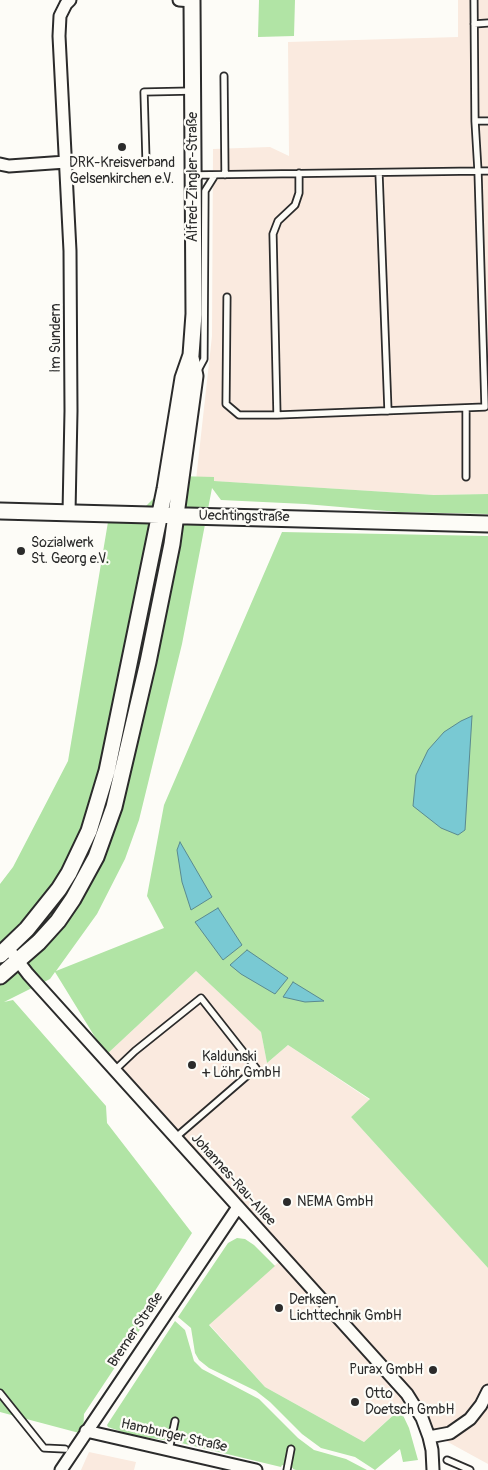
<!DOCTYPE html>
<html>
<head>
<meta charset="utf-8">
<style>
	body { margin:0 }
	canvas { display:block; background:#fdfcf7 }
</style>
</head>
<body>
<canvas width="488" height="1470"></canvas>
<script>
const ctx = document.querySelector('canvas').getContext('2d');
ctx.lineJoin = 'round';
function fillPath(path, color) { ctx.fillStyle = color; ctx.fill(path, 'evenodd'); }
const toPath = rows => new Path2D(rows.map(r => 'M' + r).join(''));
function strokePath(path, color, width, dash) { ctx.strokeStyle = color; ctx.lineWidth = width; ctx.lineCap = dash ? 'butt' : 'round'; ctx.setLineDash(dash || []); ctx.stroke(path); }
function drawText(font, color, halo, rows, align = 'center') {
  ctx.font = font + ' Pangolin,sans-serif'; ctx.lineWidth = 4.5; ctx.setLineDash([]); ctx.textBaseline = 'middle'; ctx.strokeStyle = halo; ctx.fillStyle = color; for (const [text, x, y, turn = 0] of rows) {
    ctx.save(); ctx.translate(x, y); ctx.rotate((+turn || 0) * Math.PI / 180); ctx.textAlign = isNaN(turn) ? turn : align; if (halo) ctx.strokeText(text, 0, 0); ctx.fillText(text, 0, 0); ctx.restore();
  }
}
fillPath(toPath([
	[458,0,488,0,488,494,434,495,196,480,212,336,213,149,270,147,289,156,288,42,458,37],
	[196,971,261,1032,267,1063,288,1045,370,1100,351,1117,488,1268,488,1464,435,1435,427,1416,106,1055],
	[282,1259,408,1401,364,1442,265,1387,209,1324],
	[89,1452,136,1462,134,1470,81,1470]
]), '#faeadf');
fillPath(toPath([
	[259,0,295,0,294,36,258,37],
	[176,476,214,477,214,481,434,495,488,494,488,514,399,512,305,504,221,500,212,488,182,644,139,820,125,859,97,914,56,971,164,928,147,896,164,805,282,532,488,536,488,1268,351,1117,370,1099,288,1045,267,1063,261,1032,196,971,106,1055,55,972,50,979,4,1002,13,1000,106,1106,107,1123,192,1233,151,1297,149,1316,84,1414,83,1434,0,1412,0,884,13,867,68,761,109,516,138,514],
	[237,1238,245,1239,254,1245,275,1266,209,1325,265,1387,364,1442,400,1409,409,1428,418,1460,403,1462,400,1449,375,1470,355,1457,321,1448,302,1434,270,1402,256,1391,209,1368,199,1360,195,1353,191,1328,178,1317,228,1243],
	[175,1321,185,1330,194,1361,202,1369,259,1399,298,1438,314,1450,346,1459,367,1470,296,1470,293,1469,293,1468,282,1465,281,1467,177,1442,131,1435,108,1427,107,1425]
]), '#b1e4a5');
const water = toPath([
	[472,716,465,830,458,835,441,828,413,806,416,775,428,750,444,732,461,721,472,716],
	[180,842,212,897,191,910,182,882,177,850,180,842],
	[218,908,242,945,223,960,195,922,218,908],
	[247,950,288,978,275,994,241,974,230,965,247,950],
	[293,982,324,1001,305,1002,283,997,293,982]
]);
fillPath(water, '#79c9d3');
strokePath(water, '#5a8a90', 1);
const lane = toPath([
	[474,24,488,23],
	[224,76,225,175],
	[475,121,488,121],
	[146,160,144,92,192,91],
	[379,173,388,411],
	[193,175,478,171,475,121,474,0],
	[227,297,226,404,239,415,277,415,273,234,278,221,295,205,299,193,299,173],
	[197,372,204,359,205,191,215,175],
	[466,408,466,477],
	[277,415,485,407,478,171,488,171],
	[115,1070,135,1051,201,998,256,1068,175,1138],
	[0,1393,44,1448,65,1449],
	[169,1450,175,1421],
	[447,1460,470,1470],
	[287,1470,291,1449]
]);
const street = toPath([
	[179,0,192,1],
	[0,164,9,166,66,162],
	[69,513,71,411,70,251,59,36,60,16,66,4,70,0],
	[8,948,28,974,407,1394,422,1418,429,1437,432,1450,433,1470],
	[86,1431,256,1470],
	[429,1437,450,1433,470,1419,481,1405,488,1391],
	[61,1470,238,1207]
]);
const secondary = toPath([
	[0,511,488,524],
	[0,955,27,929,59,889,69,873,89,831,107,771,165,489,183,378,191,355,194,314,192,0],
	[0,976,39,942,58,921,73,899,96,857,114,807,148,662,172,544,195,376,191,358]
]);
strokePath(lane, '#2b2b2b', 9);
strokePath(street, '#2b2b2b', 15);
strokePath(secondary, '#2b2b2b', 19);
strokePath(lane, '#fdfcf7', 5.5);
strokePath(street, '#fdfcf7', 11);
strokePath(secondary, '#fdfcf7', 15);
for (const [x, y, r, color] of [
	[122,147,5,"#2b2b2b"],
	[21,551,5,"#2b2b2b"],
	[192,1065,5,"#2b2b2b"],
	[287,1202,5,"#2b2b2b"],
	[279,1308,5,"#2b2b2b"],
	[433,1370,5,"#2b2b2b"],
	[355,1402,5,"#2b2b2b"]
]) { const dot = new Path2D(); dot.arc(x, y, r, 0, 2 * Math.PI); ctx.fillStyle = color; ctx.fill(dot); strokePath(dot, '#fdfcf7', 2); }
drawText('14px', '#2b2b2b', '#fdfcf7', [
	["DRK-Kreisverband",122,163,"center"],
	["Gelsenkirchen e.V.",122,179,"center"],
	["Sozialwerk",31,543],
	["St. Georg e.V.",31,559],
	["Kaldunski",202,1057],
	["+ Löhr GmbH",202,1073],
	["NEMA GmbH",297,1202],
	["Derksen",289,1300],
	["Lichttechnik GmbH",289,1316],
	["Purax GmbH",423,1370,"right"],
	["Otto",365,1394],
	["Doetsch GmbH",365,1410]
], 'left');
drawText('14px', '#2b2b2b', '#fdfcf7', [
	["Alfred-Zingler-Straße",193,177,-90],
	["Im Sundern",56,338,-90],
	["Uechtingstraße",244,517,1],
	["Johannes-Rau-Allee",233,1180,48],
	["Bremer Straße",136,1330,-56],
	["Hamburger Straße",174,1436,13]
]);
</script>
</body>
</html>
